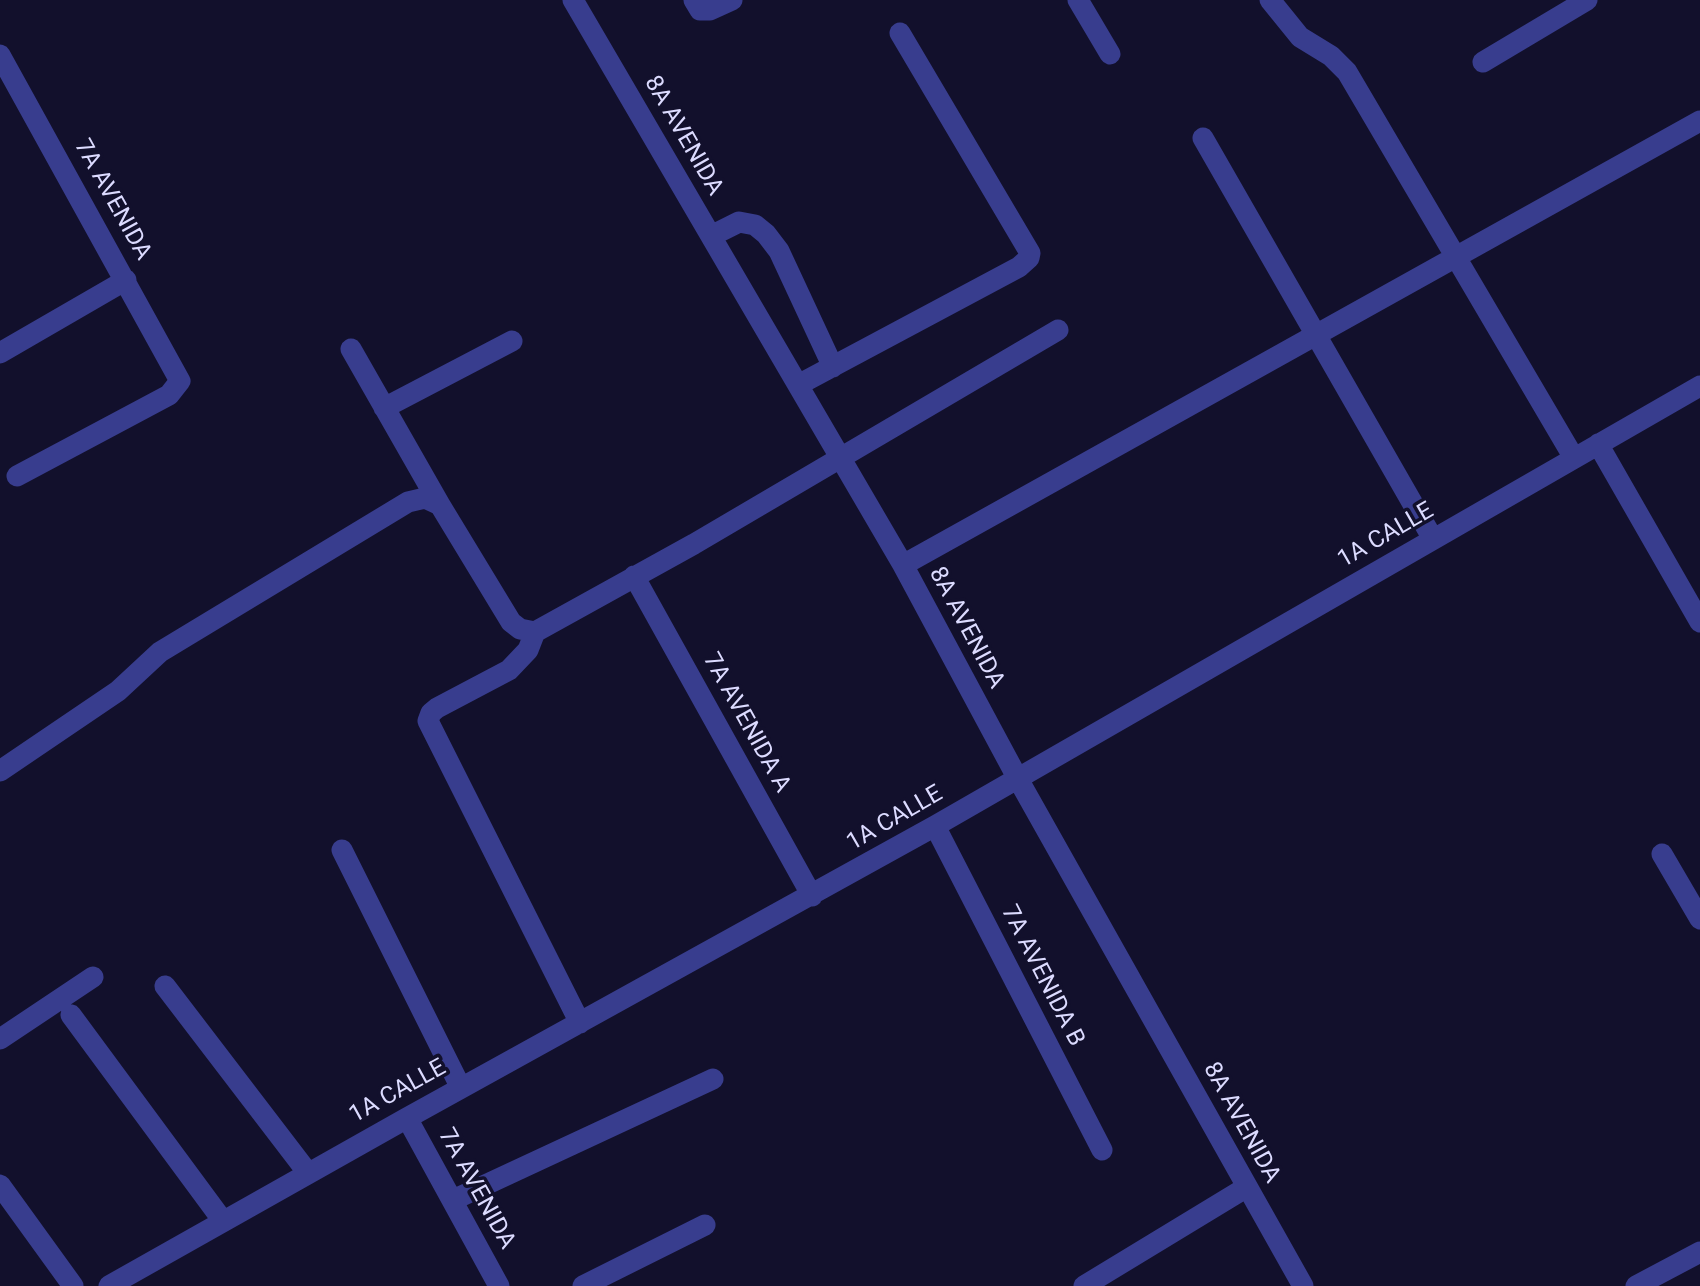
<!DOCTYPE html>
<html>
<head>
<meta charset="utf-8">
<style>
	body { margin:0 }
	canvas { display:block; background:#12102c }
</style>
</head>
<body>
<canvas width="1700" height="1286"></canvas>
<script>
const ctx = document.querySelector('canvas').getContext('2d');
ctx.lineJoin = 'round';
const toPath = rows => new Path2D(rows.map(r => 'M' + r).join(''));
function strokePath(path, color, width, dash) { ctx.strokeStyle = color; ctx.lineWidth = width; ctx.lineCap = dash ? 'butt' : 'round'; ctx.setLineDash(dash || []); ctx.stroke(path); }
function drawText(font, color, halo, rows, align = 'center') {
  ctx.font = font + ' Roboto,sans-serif'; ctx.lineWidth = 7; ctx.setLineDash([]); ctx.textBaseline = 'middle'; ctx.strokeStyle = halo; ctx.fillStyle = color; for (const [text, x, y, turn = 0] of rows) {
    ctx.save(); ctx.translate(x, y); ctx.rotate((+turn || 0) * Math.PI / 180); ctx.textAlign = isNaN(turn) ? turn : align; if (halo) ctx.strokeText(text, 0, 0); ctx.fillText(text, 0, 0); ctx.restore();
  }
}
strokePath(toPath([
	[573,0,903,565,1018,779,1303,1286],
	[694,0,700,10,710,10,732,0],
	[1078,0,1110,54],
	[1270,0,1300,37,1331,56,1347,72,1574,458],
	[0,55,180,381,169,395,17,476],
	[1483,62,1587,0],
	[1203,138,1433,539],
	[711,236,739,222,755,225,766,234,779,251,833,367],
	[351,349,440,505],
	[0,353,126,280],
	[798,385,1019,267,1029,258,1030,253,900,33],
	[384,408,512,341],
	[1598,444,1700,622],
	[903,565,1700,121],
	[634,576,812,896],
	[535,632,528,650,509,670,437,708,431,713,428,721,580,1023],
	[0,771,118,691,160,652,408,502,425,498,440,505,511,622,520,629,535,632,694,544,1058,330],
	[935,826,1102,1150],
	[342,850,461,1088],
	[1662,854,1700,919],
	[165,986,308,1173],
	[71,1015,223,1221],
	[0,1039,93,977],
	[407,1118,499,1286],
	[0,1185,73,1286],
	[453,1200,713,1079],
	[109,1286,407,1118,935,826,1700,386],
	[583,1286,705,1225],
	[1084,1286,1247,1187],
	[1636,1286,1700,1252]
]), '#383d8e', 21);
drawText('24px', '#dcdbff', '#12102c', [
	["8A AVENIDA",683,136,60],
	["7A AVENIDA",112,200,61],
	["1A CALLE",1386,536,-30],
	["8A AVENIDA",966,628,62],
	["7A AVENIDA A",746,723,61],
	["1A CALLE",895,819,-30],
	["7A AVENIDA B",1042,976,63],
	["1A CALLE",398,1092,-29],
	["8A AVENIDA",1241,1123,61],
	["7A AVENIDA",476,1189,61]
]);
</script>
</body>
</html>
